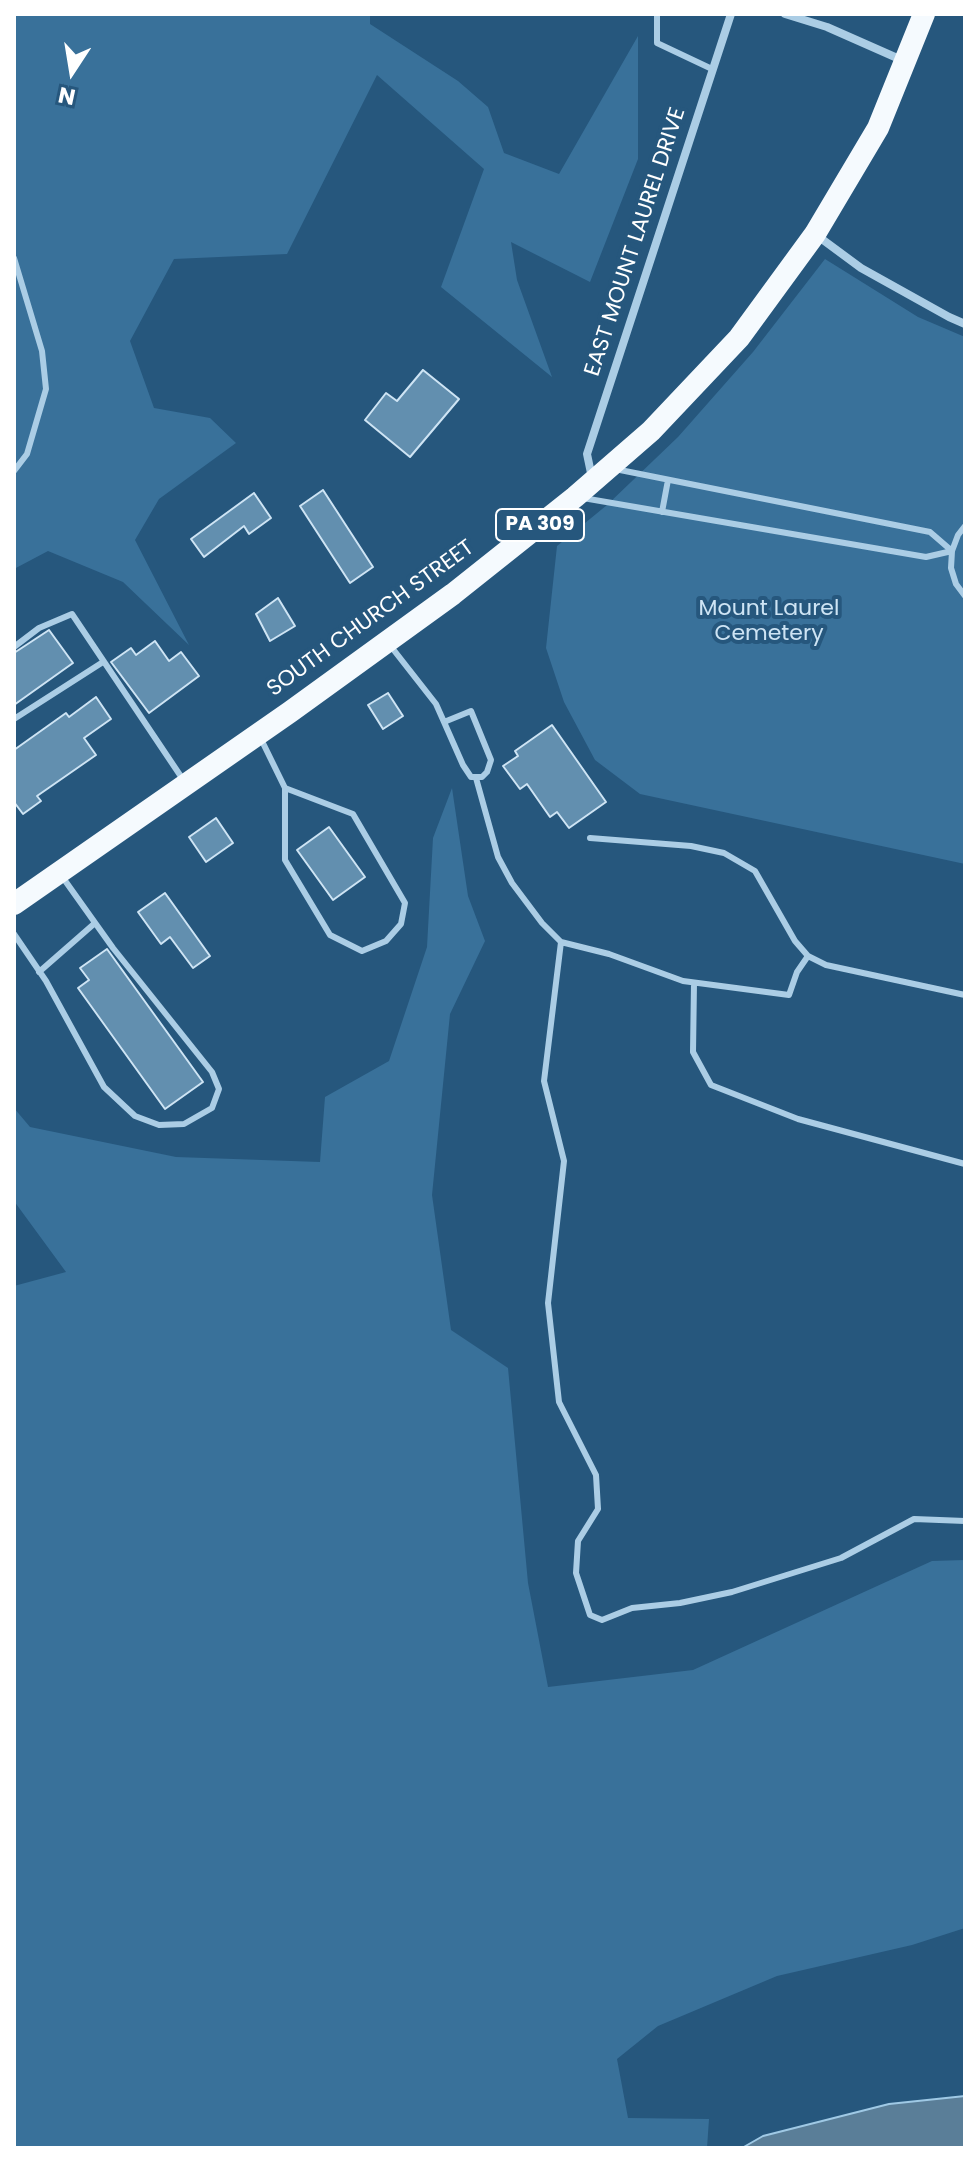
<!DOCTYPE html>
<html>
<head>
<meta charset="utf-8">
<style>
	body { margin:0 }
	#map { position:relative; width:979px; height:2162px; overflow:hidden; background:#26577d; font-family:Poppins,sans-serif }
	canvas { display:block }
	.frame { position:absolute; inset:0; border:16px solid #fff; pointer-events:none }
	.north { position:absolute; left:32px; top:32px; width:80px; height:80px; -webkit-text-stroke:6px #26577d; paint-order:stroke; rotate:192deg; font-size:22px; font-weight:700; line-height:32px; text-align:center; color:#fff }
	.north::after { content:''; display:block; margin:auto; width:28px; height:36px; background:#fff; clip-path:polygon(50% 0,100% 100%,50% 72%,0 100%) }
</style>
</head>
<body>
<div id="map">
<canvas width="979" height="2162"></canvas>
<div class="frame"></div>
<div class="north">N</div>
</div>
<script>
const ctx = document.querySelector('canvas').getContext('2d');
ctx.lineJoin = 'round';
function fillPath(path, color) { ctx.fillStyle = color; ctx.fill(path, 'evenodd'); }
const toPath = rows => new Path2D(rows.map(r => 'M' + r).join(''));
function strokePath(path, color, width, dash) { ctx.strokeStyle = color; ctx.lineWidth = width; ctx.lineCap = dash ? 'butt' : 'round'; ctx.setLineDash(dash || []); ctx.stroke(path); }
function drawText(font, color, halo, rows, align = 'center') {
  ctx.font = font + ' Poppins,sans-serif'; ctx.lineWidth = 8; ctx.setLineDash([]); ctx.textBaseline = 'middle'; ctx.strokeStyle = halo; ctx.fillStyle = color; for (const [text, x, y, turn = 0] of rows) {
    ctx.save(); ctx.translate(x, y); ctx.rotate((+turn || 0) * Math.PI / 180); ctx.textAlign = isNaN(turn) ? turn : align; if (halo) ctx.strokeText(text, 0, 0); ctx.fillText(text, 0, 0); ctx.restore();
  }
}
fillPath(toPath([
	[14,14,370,14,370,24,458,81,488,107,504,153,559,174,638,36,638,159,590,282,511,242,517,280,552,377,441,287,484,169,377,75,287,254,174,259,130,341,154,408,210,418,236,443,159,499,135,540,189,645,123,582,48,551,14,569],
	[825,259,918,317,965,337,965,864,640,794,595,760,564,702,546,648,557,546,607,505,678,437,753,352],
	[452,788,468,896,485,941,450,1014,432,1195,451,1330,508,1368,528,1583,548,1687,693,1670,932,1561,965,1560,965,1928,912,1945,777,1976,658,2026,617,2059,628,2118,709,2119,707,2148,14,2148,14,1286,66,1272,14,1201,14,1108,30,1127,176,1157,320,1162,325,1097,389,1061,427,947,433,838]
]), '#39719a');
const water = toPath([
	[965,2096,965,2148,742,2148,763,2136,889,2104,965,2096]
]);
fillPath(water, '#5a7e98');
strokePath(water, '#9fc9e5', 2);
const building = toPath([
	[423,370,459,399,410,457,365,420,386,393,397,401,423,370],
	[323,490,373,567,350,583,300,506,323,490],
	[254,493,271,518,249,534,244,526,204,557,191,539,254,493],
	[278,598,295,626,270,641,256,614,278,598],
	[49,630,73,663,14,705,14,653,49,630],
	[155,641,169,661,181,652,199,676,149,713,111,662,131,648,136,655,155,641],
	[388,693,403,716,383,729,368,705,388,693],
	[96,697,111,719,84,738,96,755,37,796,41,801,23,814,14,802,14,750,66,713,69,717,96,697],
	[552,725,606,802,569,828,557,812,550,817,527,784,520,789,503,766,518,756,515,751,552,725],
	[216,818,233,843,206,862,189,837,216,818],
	[329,827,365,877,333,900,297,850,329,827],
	[165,893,210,956,193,968,170,937,161,944,138,912,165,893],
	[107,949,203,1082,165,1109,78,988,89,980,80,968,107,949]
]);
fillPath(building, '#628faf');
strokePath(building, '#cee4f4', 2);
strokePath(toPath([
	[657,14,657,43,712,69],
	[14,258,42,351,46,389,27,454,14,471],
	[583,498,926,557,952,551,930,532,615,469],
	[662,512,668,480],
	[965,526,958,535,952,551,951,568,956,584,965,596],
	[389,644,436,704,444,722,463,765,471,777,482,777,487,772,491,760,471,711,444,722],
	[14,647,39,628,72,614,184,781],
	[14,719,103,662],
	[260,737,285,788,285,860,330,935,362,951,386,941,401,924,405,903,353,814,285,788],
	[476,778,498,857,512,883,542,923,561,942,544,1081,564,1161,548,1303,559,1402,596,1475,598,1509,578,1541,576,1573,590,1615,602,1620,632,1608,680,1603,732,1592,841,1558,914,1519,965,1521],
	[590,838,691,846,724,853,755,871,795,941,808,956,826,965,965,995],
	[14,934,46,981,104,1087,135,1116,159,1125,184,1124,212,1108,219,1089,212,1072,113,948,61,875],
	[561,942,609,954,683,981,789,995,797,972,808,956],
	[39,972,95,923],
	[694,983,693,1052,711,1085,798,1119,965,1164]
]), '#abcde5', 6);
strokePath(toPath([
	[785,14,827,27,904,61],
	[815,234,861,268,949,317,965,324],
	[592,478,587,454,731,14]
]), '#abcde5', 8);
strokePath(toPath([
	[14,904,290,712,453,594,575,497,651,431,739,338,815,234,878,128,924,14]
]), '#f5fafe', 22);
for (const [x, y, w] of [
	[540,525,88]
]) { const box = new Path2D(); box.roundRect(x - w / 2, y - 16, w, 32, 6); ctx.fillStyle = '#26577d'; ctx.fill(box); strokePath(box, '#fff', 2); }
drawText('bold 20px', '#fff', null, [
	["PA 309",540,525]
]);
drawText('22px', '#fff', '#26577d', [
	["EAST MOUNT LAUREL DRIVE",636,242,-72],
	["SOUTH CHURCH STREET",371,619,-36]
]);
drawText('22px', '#cee4f4', '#26577d', [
	["Mount Laurel",769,609],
	["Cemetery",769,634]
]);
</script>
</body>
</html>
